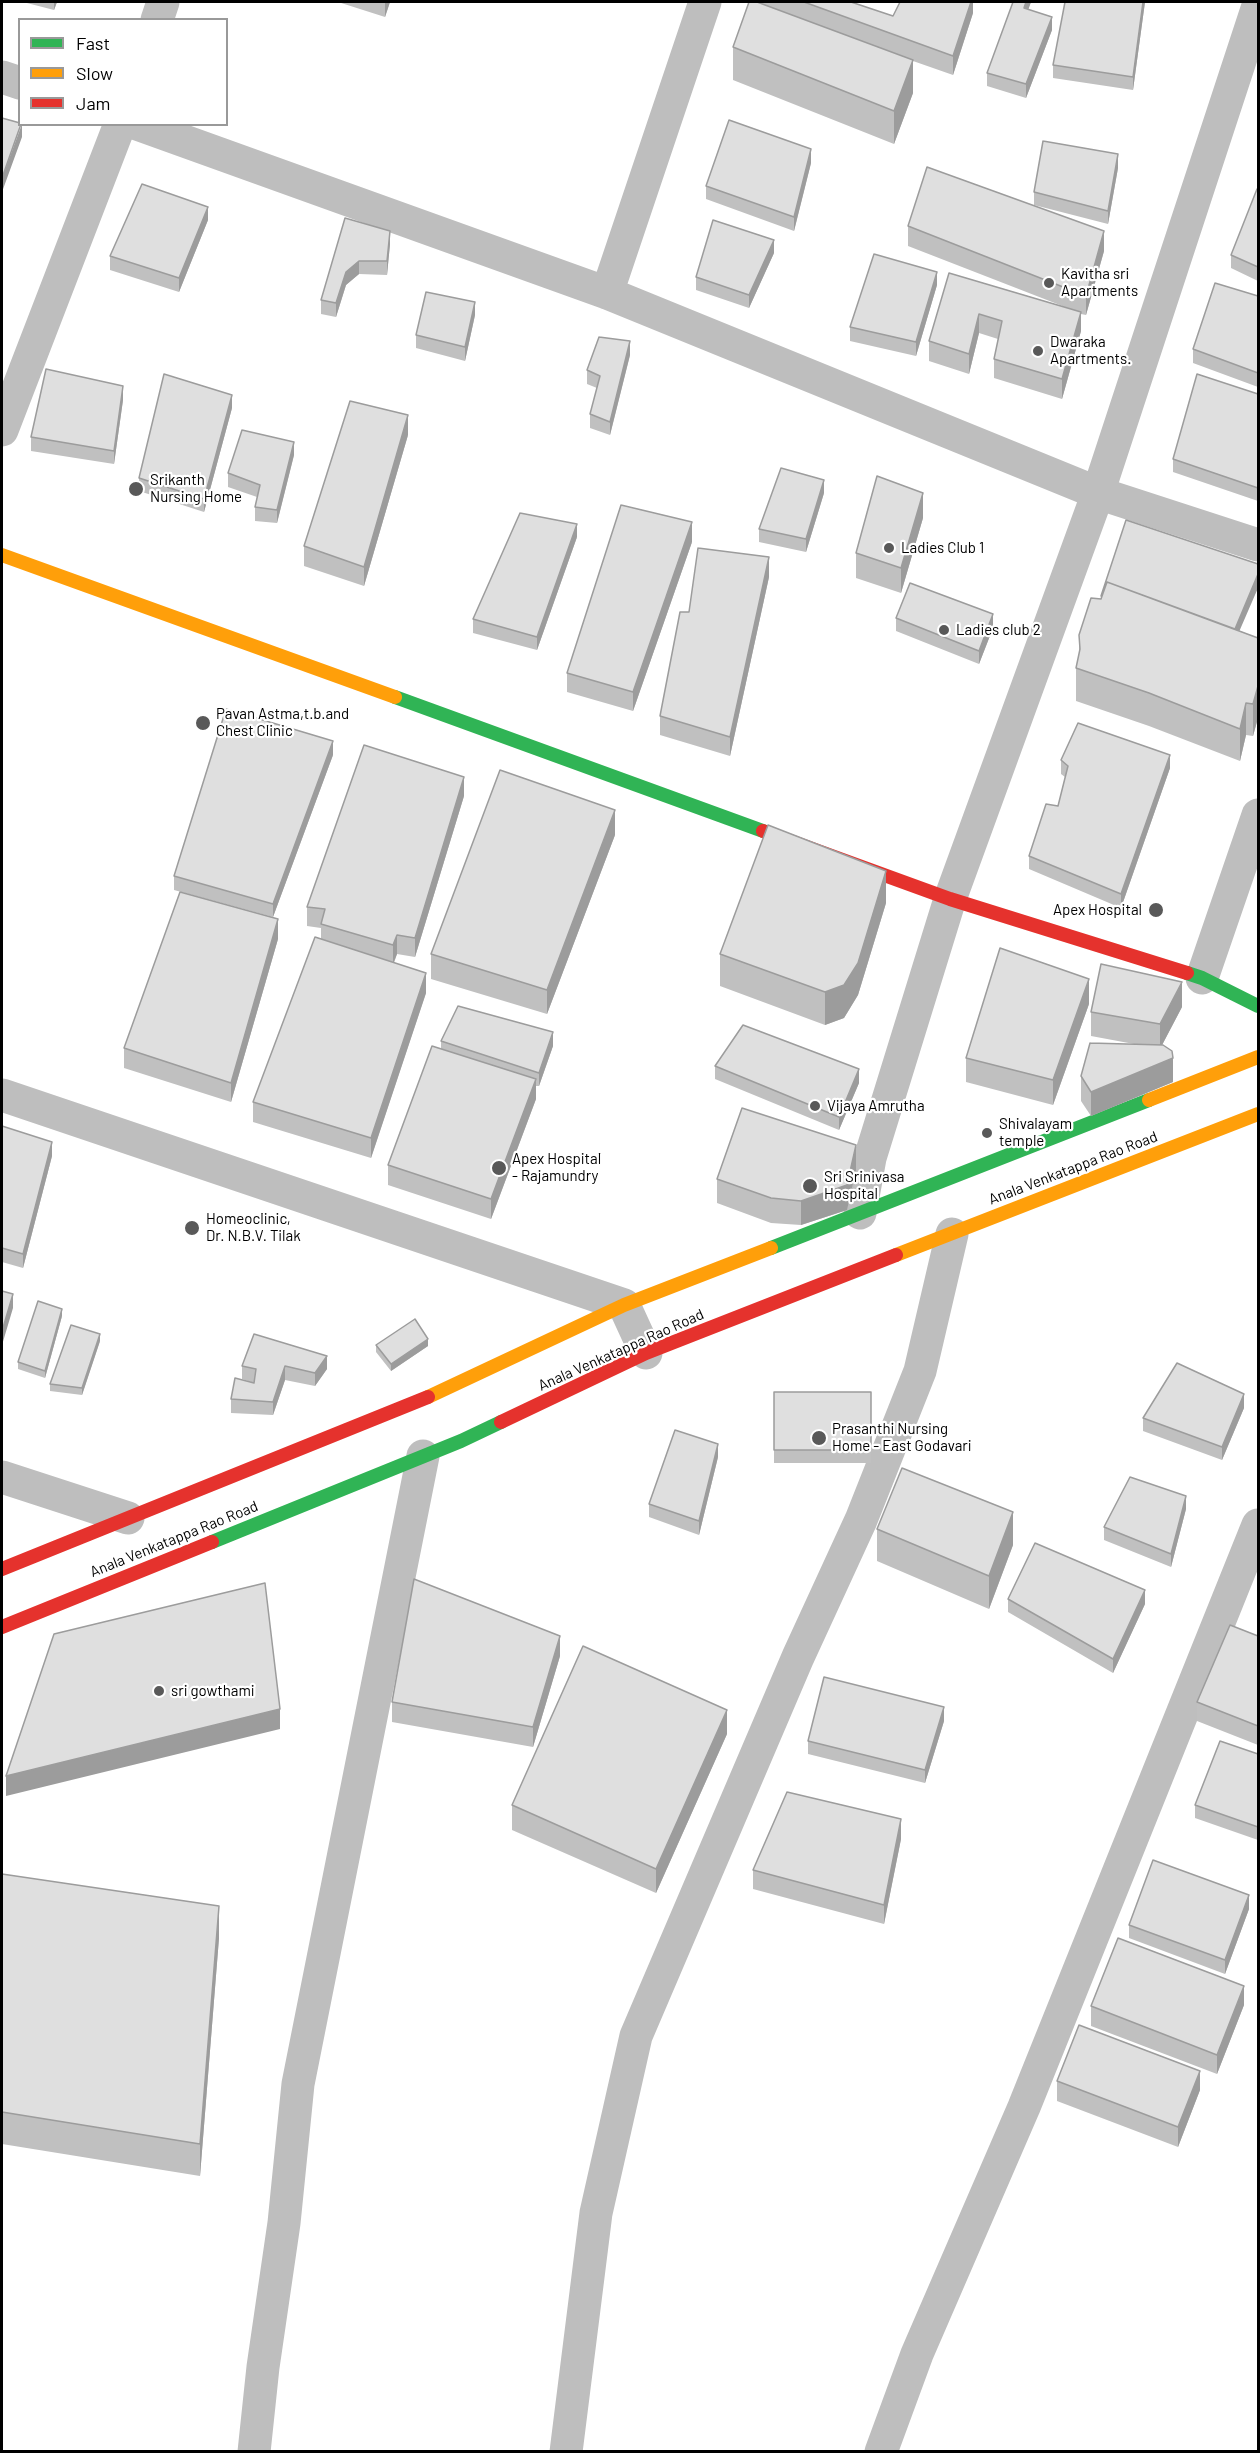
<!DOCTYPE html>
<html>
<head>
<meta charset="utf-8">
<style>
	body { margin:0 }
	#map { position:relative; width:1260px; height:2453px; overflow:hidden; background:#fff; font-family:Barlow,sans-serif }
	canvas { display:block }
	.frame { position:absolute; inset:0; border:3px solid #000; pointer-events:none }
	.legend { position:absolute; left:18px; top:18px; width:210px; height:108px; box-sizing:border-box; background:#fff; border:2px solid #999; margin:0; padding:8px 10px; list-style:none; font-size:18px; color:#000 }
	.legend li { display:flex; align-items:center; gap:12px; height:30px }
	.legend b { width:30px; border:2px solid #999 }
</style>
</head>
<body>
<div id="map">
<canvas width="1260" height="2453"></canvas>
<div class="frame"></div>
<ul class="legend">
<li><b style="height:8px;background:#30b455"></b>Fast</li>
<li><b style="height:8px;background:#ff9f0a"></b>Slow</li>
<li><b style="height:8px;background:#e5322d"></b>Jam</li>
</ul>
</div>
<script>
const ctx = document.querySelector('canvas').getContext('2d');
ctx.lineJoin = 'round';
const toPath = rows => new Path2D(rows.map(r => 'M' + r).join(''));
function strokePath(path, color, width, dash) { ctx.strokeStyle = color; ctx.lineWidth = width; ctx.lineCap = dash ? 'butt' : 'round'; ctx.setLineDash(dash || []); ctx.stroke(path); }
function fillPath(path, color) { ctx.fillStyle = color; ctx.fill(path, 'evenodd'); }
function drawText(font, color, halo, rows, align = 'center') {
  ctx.font = font + ' Barlow,sans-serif'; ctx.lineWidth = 4.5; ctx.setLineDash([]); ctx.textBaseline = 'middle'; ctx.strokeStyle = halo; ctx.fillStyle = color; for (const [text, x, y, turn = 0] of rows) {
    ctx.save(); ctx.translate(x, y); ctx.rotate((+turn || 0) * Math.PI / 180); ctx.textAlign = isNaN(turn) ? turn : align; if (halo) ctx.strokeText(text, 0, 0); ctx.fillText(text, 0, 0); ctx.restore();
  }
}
strokePath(toPath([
	[157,20,163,2],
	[2,77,20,83],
	[137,124,607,293,1098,493,1258,545],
	[607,293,705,2],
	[2,430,120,124],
	[1202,978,1258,815],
	[2,1095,624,1305,646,1353],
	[860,1213,870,1158,950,899,1098,493,1258,6],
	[2,1477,128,1518],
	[254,2452,263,2367,284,2223,298,2084,423,1456],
	[566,2452,596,2213,636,2036,798,1657,861,1520,920,1371,952,1234],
	[881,2452,917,2354,1024,2107,1258,1525]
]), '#bebebe', 33);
strokePath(toPath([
	[395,697,763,831],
	[1187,973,1202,978,1258,1006],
	[771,1248,1149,1100],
	[212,1542,461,1441,501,1422]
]), '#30b455', 14);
strokePath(toPath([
	[2,555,395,697],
	[1149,1100,1258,1057],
	[896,1255,1258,1114],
	[428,1397,624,1305,771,1248]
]), '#ff9f0a', 14);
strokePath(toPath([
	[763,831,950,899,1187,973],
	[501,1422,646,1353,896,1255],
	[2,1569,428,1397],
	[2,1627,212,1542]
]), '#e5322d', 14);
fillPath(toPath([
	[23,2,57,2,54,10],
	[338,2,390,2,385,17],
	[749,2,851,2,893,16,973,2,973,13,953,75,913,61,913,93,894,144,733,80,733,47],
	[1031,2,1028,9,1052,30,1026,98,987,86,987,73],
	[1145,2,1133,90,1053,78,1053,65],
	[811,163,794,231,706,199,706,186],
	[1118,168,1108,224,1034,205,1034,192],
	[1258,190,1258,281,1231,268,1231,255],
	[345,218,390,244,387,275,359,274,346,285,336,317,321,314,321,300],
	[208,220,179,292,110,270,110,256],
	[908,226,1104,251,1086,315,1081,314,1081,331,1062,399,994,378,994,359,998,339,979,333,969,374,929,361,929,341,949,273,1065,307,908,246],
	[774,253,749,308,696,290,696,277],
	[937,285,916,356,850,341,850,327],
	[1258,296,1258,387,1193,363,1193,349],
	[475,315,465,361,416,348,416,335],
	[630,355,610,435,590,428,590,414,597,388,587,384,587,370],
	[1258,394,1258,501,1173,472,1173,459],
	[123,400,114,464,31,451,31,437],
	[232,408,204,512,139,491,139,478],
	[408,435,364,586,304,566,304,546],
	[294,455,277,523,255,521,255,507,257,497,228,487,228,473],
	[824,493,806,552,759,542,759,529],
	[923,518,901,593,856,578,856,553],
	[577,537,537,650,473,633,473,619],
	[692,542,633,711,567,692,567,673],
	[769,577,730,756,660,735,660,716,689,612],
	[896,618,993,628,979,664,896,631],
	[1240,631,1258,638,1258,718,1253,736,1246,735,1240,761,1149,726,1076,701,1076,668,1079,656,1079,635],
	[333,755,273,917,174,890,174,876],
	[1061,760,1170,768,1121,908,1029,869,1029,856,1058,806,1065,777,1061,774],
	[464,796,415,957,397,954,394,963,426,993,371,1158,253,1122,253,1102,321,939,321,928,307,926,307,907],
	[615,835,547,1014,431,979,431,954],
	[886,903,858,995,844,1018,825,1025,720,986,720,954],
	[278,939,231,1102,124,1068,124,1048],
	[1089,1004,1053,1105,966,1082,966,1058],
	[1182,1007,1162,1045,1173,1082,1091,1116,1081,1101,1081,1076,1134,1044,1091,1036,1091,1012],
	[441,1041,553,1046,539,1086,536,1086,536,1099,491,1219,388,1185,388,1165,441,1049],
	[715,1066,859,1083,839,1130,715,1079],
	[2,1126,52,1156,23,1268,2,1262],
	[856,1170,847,1210,801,1225,771,1223,717,1203,717,1179],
	[62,1316,45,1378,18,1369,18,1362],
	[254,1334,327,1369,315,1386,285,1380,273,1415,231,1413,231,1399,254,1383,242,1379,242,1366],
	[100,1341,82,1395,50,1391,50,1384],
	[376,1345,428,1346,391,1371,376,1352],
	[774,1392,871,1392,871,1463,774,1463],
	[1244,1408,1222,1460,1143,1431,1143,1418],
	[718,1457,699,1535,649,1517,649,1504],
	[1186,1509,1171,1567,1104,1540,1104,1527],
	[877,1529,1013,1545,989,1609,877,1561],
	[1008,1599,1145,1604,1113,1673,1008,1612],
	[1258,1636,1258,1745,1197,1721,1197,1702],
	[560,1656,533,1747,392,1722,392,1702],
	[944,1721,925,1783,808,1754,808,1741],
	[727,1734,656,1893,512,1830,512,1805],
	[1258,1754,1258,1840,1195,1818,1195,1805],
	[901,1839,884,1924,753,1889,753,1870],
	[2,1874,219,1938,200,2176,2,2144],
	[1249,1909,1225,1974,1129,1938,1129,1925],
	[1244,2005,1217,2074,1091,2026,1091,2006],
	[1057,2081,1200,2090,1178,2147,1057,2101]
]), '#c0c0c0');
fillPath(toPath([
	[54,2,57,2,54,10],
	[385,2,390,2,385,17],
	[971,2,973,2,973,13,953,75,953,56],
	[1026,2,1031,2,1024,22,1024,8],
	[1143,2,1145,2,1133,90,1133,77],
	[1052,17,1052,30,1026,98,1026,84],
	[913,60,913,93,894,144,894,111],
	[22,124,22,137,2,192,2,178],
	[811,149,811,163,794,231,794,217],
	[1118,154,1118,168,1108,224,1108,211],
	[208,207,208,220,179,292,179,278],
	[390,231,390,244,387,275,387,261],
	[1104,231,1104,251,1086,315,1086,296],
	[774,240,774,253,749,308,749,295],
	[359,261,359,274,346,285,336,317,336,303,346,272],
	[937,272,937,285,916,356,916,342],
	[475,302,475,315,465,361,465,347],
	[1081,312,1081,331,1062,399,1062,379],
	[979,314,979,333,969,374,969,354],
	[630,341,630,355,610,435,610,422],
	[123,386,123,400,114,464,114,451],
	[232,395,232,408,204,512,204,499],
	[408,415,408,435,364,586,364,567],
	[294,442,294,455,277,523,277,510],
	[824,480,824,493,806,552,806,539],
	[923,493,923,518,901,593,901,568],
	[692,522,692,542,633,711,633,692],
	[577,524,577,537,537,650,537,637],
	[769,557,769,577,730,756,730,737],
	[1258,574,1258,588,1229,655,1229,641],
	[993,614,993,628,979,664,979,651],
	[1258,686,1258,718,1253,736,1253,704],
	[1246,703,1246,735,1240,761,1240,729],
	[333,741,333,755,273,917,273,904],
	[1170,755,1170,768,1121,908,1121,894],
	[464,777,464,796,415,957,415,938],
	[615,810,615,835,547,1014,547,990],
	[886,871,886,903,858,995,844,1018,825,1025,825,992],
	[278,919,278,939,231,1102,231,1083],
	[397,935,397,954,393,964,393,945],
	[426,973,426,993,371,1158,371,1138],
	[1089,979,1089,1004,1053,1105,1053,1080],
	[1182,982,1182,1007,1160,1049,1160,1024],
	[553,1032,553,1046,539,1086,539,1073],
	[1173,1058,1173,1082,1091,1116,1091,1092],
	[859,1069,859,1083,839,1130,839,1117],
	[536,1079,536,1099,491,1219,491,1199],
	[52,1142,52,1156,23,1268,23,1254],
	[856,1145,856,1170,847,1210,801,1225,801,1201],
	[13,1294,13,1308,2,1345,2,1331],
	[62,1309,62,1316,45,1378,45,1371],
	[100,1334,100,1341,82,1395,82,1388],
	[428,1339,428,1346,391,1371,391,1364],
	[327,1356,327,1369,315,1386,315,1373],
	[285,1366,285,1380,273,1415,273,1402],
	[1244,1394,1244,1408,1222,1460,1222,1447],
	[718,1444,718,1457,699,1535,699,1521],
	[1186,1496,1186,1509,1171,1567,1171,1554],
	[1013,1512,1013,1545,989,1609,989,1576],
	[1145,1590,1145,1604,1113,1673,1113,1659],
	[560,1636,560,1656,533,1747,533,1727],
	[944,1707,944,1721,925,1783,925,1770],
	[280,1709,280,1729,6,1796,6,1776],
	[727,1710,727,1734,656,1893,656,1869],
	[901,1819,901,1839,884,1924,884,1905],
	[1249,1895,1249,1909,1225,1974,1225,1960],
	[219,1906,219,1938,200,2176,200,2144],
	[1244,1986,1244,2005,1217,2074,1217,2055],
	[1200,2071,1200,2090,1178,2147,1178,2127]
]), '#9c9c9c');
const building = toPath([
	[749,2,757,2,913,60,894,111,733,47,749,2],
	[804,2,851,2,893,16,900,2,971,2,953,56,804,2],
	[1013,2,1026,2,1024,8,1052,17,1026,84,987,73,1013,2],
	[1065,2,1143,2,1133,77,1053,65,1065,2],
	[2,118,20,123,20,124,21,124,2,178,2,118],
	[729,120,811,149,794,217,706,186,729,120],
	[1043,141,1118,154,1108,211,1034,192,1043,141],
	[927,167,1104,231,1086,296,908,226,927,167],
	[142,184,208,207,179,278,110,256,142,184],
	[1257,189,1258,190,1258,267,1231,255,1257,189],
	[345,218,390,231,387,261,359,261,346,272,336,303,321,300,345,218],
	[713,220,774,240,749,295,696,277,713,220],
	[874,254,937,272,916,342,850,327,874,254],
	[949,273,1081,312,1062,379,994,359,1002,321,979,314,969,354,929,341,949,273],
	[1215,283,1258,296,1258,373,1193,349,1215,283],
	[426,292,475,302,465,347,416,335,426,292],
	[599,337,630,341,610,422,590,414,600,376,587,370,599,337],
	[46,369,123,386,114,451,31,437,46,369],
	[164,374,232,395,204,499,139,478,164,374],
	[1197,374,1258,394,1258,488,1173,459,1197,374],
	[350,401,408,415,364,567,304,546,350,401],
	[242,430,294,442,277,510,255,507,260,485,228,473,242,430],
	[781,468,824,480,806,539,759,529,781,468],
	[877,476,923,493,901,568,856,553,877,476],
	[621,505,692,522,633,692,567,673,621,505],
	[520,513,577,524,537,637,473,619,520,513],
	[1126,520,1258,564,1258,574,1235,629,1107,582,1101,596,1126,520],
	[698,548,769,557,730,737,660,716,680,612,689,612,698,548],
	[1107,582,1258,638,1258,686,1253,704,1246,703,1240,729,1149,693,1076,668,1080,649,1079,635,1091,598,1101,599,1107,582],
	[910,583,993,614,979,651,896,618,910,583],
	[226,709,333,741,273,904,174,876,226,709],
	[1078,723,1170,755,1121,894,1029,856,1046,804,1058,806,1068,766,1061,760,1078,723],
	[364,745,464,777,415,938,397,935,393,945,321,924,325,909,307,907,364,745],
	[500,770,615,810,547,990,431,954,500,770],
	[768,825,886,871,858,963,844,985,825,992,720,954,768,825],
	[180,892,278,919,231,1083,124,1048,180,892],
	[315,937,426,973,371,1138,253,1102,315,937],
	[1000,948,1089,979,1053,1080,966,1058,1000,948],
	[1101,964,1182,982,1160,1024,1091,1012,1101,964],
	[458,1006,553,1032,539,1073,441,1041,458,1006],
	[743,1025,859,1069,839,1117,715,1066,743,1025],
	[1090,1043,1163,1045,1172,1051,1173,1058,1091,1092,1081,1076,1090,1043],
	[432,1046,536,1079,491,1199,388,1165,432,1046],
	[742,1108,856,1145,847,1185,801,1201,771,1198,717,1179,742,1108],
	[2,1126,52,1142,23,1254,2,1248,2,1126],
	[2,1291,13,1294,2,1331,2,1291],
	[38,1301,62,1309,45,1371,18,1362,38,1301],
	[415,1319,428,1339,391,1364,376,1345,415,1319],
	[71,1325,100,1334,82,1388,50,1384,71,1325],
	[254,1334,327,1356,315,1373,285,1366,273,1402,231,1399,235,1378,254,1383,256,1369,242,1366,254,1334],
	[1177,1363,1244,1394,1222,1447,1143,1418,1177,1363],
	[774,1392,871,1392,871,1450,774,1450,774,1392],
	[675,1430,718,1444,699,1521,649,1504,675,1430],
	[902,1468,1013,1512,989,1576,877,1529,902,1468],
	[1130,1477,1186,1496,1171,1554,1104,1527,1130,1477],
	[1035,1543,1145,1590,1113,1659,1008,1599,1035,1543],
	[414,1579,560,1636,533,1727,392,1702,414,1579],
	[265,1583,280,1709,6,1776,54,1634,265,1583],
	[1230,1625,1258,1636,1258,1726,1197,1702,1230,1625],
	[583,1646,727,1710,656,1869,512,1805,583,1646],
	[824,1677,944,1707,925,1770,808,1741,824,1677],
	[1220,1741,1258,1754,1258,1827,1195,1805,1220,1741],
	[787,1792,901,1819,884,1905,753,1870,787,1792],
	[1153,1860,1249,1895,1225,1960,1129,1925,1153,1860],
	[2,1874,219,1906,200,2144,2,2112,2,1874],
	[1118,1938,1244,1986,1217,2055,1091,2006,1118,1938],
	[1079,2025,1200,2071,1178,2127,1057,2081,1079,2025]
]);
fillPath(building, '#dfdfdf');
strokePath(building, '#9c9c9c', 1.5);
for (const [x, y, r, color] of [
	[1049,283,6,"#595959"],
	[1038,351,6,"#595959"],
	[136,489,8,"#595959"],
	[889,548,6,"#595959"],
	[944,630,6,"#595959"],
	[203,723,8,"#595959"],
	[1156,910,8,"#595959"],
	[815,1106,6,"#595959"],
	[987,1133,6,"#595959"],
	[499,1168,8,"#595959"],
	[810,1186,8,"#595959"],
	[192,1228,8,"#595959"],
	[819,1438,8,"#595959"],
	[159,1691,6,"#595959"]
]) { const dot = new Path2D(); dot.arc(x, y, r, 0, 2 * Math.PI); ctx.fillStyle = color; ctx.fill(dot); strokePath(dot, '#fff', 2); }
drawText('15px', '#000', '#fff', [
	["Kavitha sri",1061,274],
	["Apartments",1061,291],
	["Dwaraka",1050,342],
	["Apartments.",1050,359],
	["Srikanth",150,480],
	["Nursing Home",150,497],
	["Ladies Club 1",901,548],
	["Ladies club 2",956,630],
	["Pavan Astma,t.b.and",216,714],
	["Chest Clinic",216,731],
	["Apex Hospital",1142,910,"right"],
	["Vijaya Amrutha",827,1106],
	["Shivalayam",999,1124],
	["temple",999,1141],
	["Apex Hospital",512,1159],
	["- Rajamundry",512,1176],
	["Sri Srinivasa",824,1177],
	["Hospital",824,1194],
	["Homeoclinic,",206,1219],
	["Dr. N.B.V. Tilak",206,1236],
	["Prasanthi Nursing",832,1429],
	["Home - East Godavari",832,1446],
	["sri gowthami",171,1691]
], 'left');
drawText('15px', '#000', '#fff', [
	["Anala Venkatappa Rao Road",1073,1168,-21],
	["Anala Venkatappa Rao Road",621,1350,-24],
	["Anala Venkatappa Rao Road",174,1539,-22]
]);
</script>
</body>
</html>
